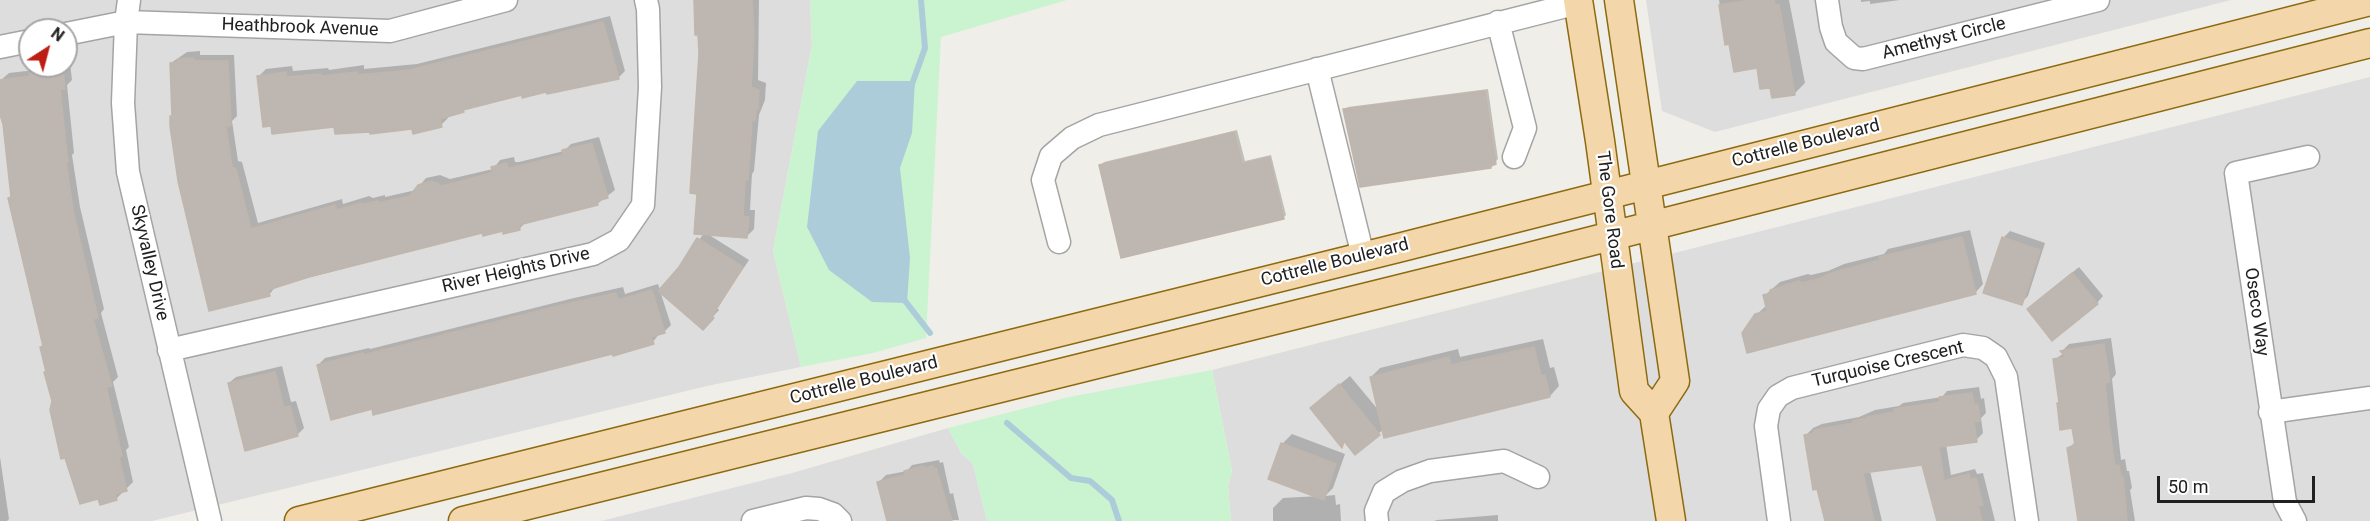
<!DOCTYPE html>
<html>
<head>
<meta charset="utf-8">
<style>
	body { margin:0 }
	#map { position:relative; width:2370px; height:521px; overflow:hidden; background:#f0eee8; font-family:Roboto,sans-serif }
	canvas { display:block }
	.north { position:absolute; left:18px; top:18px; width:60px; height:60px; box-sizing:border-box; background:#fff; border:2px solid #a6a6a6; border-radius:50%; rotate:36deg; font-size:16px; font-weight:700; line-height:24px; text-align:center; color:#202020 }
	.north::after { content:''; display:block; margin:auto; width:21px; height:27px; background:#bc1e15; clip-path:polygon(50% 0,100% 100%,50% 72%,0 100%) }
	.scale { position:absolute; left:2157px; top:476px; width:158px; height:27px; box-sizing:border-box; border:3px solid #202020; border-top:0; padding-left:8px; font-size:18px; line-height:21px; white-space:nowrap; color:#202020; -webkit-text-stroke:4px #fff; paint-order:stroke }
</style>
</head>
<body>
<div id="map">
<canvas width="2370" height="521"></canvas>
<div class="north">N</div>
<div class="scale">50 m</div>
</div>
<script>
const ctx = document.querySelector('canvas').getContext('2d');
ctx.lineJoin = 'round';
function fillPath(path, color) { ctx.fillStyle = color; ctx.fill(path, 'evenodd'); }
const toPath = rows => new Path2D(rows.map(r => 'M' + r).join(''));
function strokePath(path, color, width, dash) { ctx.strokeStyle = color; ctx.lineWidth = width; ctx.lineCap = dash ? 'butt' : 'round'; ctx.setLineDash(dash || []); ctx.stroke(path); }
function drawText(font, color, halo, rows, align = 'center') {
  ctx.font = font + ' Roboto,sans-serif'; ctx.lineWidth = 4.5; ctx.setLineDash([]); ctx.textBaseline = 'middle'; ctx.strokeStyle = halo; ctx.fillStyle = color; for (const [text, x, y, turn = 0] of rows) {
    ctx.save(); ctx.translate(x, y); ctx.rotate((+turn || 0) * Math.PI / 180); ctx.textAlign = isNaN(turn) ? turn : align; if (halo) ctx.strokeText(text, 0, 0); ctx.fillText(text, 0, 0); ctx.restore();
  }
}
fillPath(toPath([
	[0,0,810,0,812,45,773,251,801,367,707,386,152,521,0,521],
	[30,30,66,30,66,66,30,66],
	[1646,0,2231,0,1715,132,1662,111],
	[2370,77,2370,521,1231,521,1228,487,1232,471,1212,370],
	[948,428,961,453,973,464,987,521,601,521,792,473]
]), '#dedddd');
fillPath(toPath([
	[810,0,1067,0,941,37,926,338,873,353,801,367,773,251,812,45],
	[1212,370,1232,471,1228,487,1231,521,987,521,973,464,961,453,948,428,1069,397]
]), '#caf4d0');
fillPath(toPath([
	[857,81,915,81,912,133,900,168,910,258,907,303,872,302,829,270,807,227,818,131]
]), '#adccd9');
fillPath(toPath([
	[696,0,759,0,758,80,766,83,765,100,759,115,754,171,752,174,750,210,755,210,754,229,747,236,706,233,749,260,717,308,719,310,709,321,660,291,671,325,664,332,659,334,653,342,373,407,318,365,325,358,369,348,370,349,574,298,623,287,625,294,658,284,660,290,680,267,704,233,698,192,700,33],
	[1719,0,1789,0,1805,83,1795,93,1773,97,1771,86,1758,67,1731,43,1726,43],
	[1861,0,1900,0,1870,4,1870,1,1861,2],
	[610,16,625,71,618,78,523,93,466,108,463,111,447,115,448,118,441,125,413,128,335,126,259,76,266,69,292,66,293,71,328,68,329,70,364,65,364,69,417,64],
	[200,51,200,55,234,55,237,116,232,121,238,161,242,162,258,223,342,199,343,204,369,196,373,198,385,195,385,197,416,190,426,178,440,175,450,179,493,169,500,160,514,157,515,162,519,162,564,151,571,144,599,137,615,190,597,204,526,222,519,229,483,232,276,286,269,295,173,115,171,63,187,52],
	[66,63,70,63,72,80,67,85,74,153,72,155,80,207,104,309,101,313,118,377,113,382,129,447,126,450,133,482,116,499,54,401,45,345,13,196,1,80,9,73,35,70,38,66,66,66],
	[1488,89,1498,159,1491,167,1345,110,1348,107],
	[1237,130,1245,161,1271,155,1286,215,1283,218,1101,165,1104,162],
	[1970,230,1983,284,1976,292,1756,315,1767,305,1764,296,1780,282,1808,274,1811,275,1828,271,1844,264,1884,254,1888,249],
	[2010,231,2045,243,2028,296,2021,303,2003,238],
	[2079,267,2103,296,2097,303,2035,303],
	[2111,338,2116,374,2112,379,2121,460,2125,459,2127,471,2129,471,2132,488,2130,490,2135,521,2079,521,2069,448,2076,441,2073,427,2061,402,2054,360,2064,353,2062,351,2069,344],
	[1543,339,1550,368,1554,367,1559,386,1550,396,1384,429,1355,453,1346,441,1342,446,1322,399,1350,376,1380,412,1371,377,1380,368,1458,349,1460,357],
	[282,366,291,402,296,401,304,428,297,435,229,383,236,377],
	[1979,387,1981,399,1984,398,1986,413,1981,418,1983,433,1976,440,1946,444,1951,475,1975,469,1977,474,1983,473,1995,521,1939,521,1923,463,1870,471,1882,521,1827,521,1806,435,1813,428,1822,424,1859,417,1875,410,1899,406,1903,403,1942,397,1947,391],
	[1292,434,1345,454,1333,488,1325,496,1335,495,1336,505,1340,504,1341,521,1273,521,1273,508,1283,498,1319,496,1282,444],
	[0,457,9,519,7,521,0,521],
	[939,460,940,463,943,462,950,494,953,493,959,520,888,521,879,482,886,475,907,471,912,465],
	[1498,515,1498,521,1434,521,1437,520]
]), '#0003');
strokePath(toPath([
	[911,87,925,48,921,0],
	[902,297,930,333],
	[1007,423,1071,478,1090,481,1112,500,1119,521]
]), '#adccd9', 6);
const building = toPath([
	[694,0,752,0,754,37,751,87,759,90,758,109,756,109,755,120,752,120,748,180,745,180,743,216,749,217,747,238,694,234,697,194,690,193,699,53,698,35,695,35,694,0],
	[1752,0,1774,0,1775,5,1779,4,1795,95,1772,98,1770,88,1760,89,1757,68,1734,72,1729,44,1725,45,1719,5,1752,0],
	[603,22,619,79,547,94,546,92,522,98,522,95,463,110,464,112,440,119,442,127,413,134,412,129,370,134,370,132,335,134,334,127,272,134,271,126,263,127,257,76,286,72,286,77,321,74,322,76,357,72,358,75,409,70,603,22],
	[194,58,194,61,228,61,231,125,226,127,232,167,236,169,251,229,335,205,337,210,361,203,365,204,378,201,378,203,410,196,418,185,432,181,442,186,488,174,493,172,491,167,507,163,508,169,511,168,563,155,562,150,592,143,608,198,597,201,598,205,519,225,520,230,503,234,503,231,483,236,482,233,309,277,268,290,270,296,209,311,178,181,170,126,170,116,172,116,170,63,178,62,178,59,194,58],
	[63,69,65,89,60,89,68,162,66,162,74,215,98,318,93,319,112,386,106,387,122,456,119,457,127,491,115,494,117,500,100,505,98,499,80,504,65,458,61,459,50,410,52,401,44,372,46,372,40,347,43,346,8,198,11,197,3,124,0,115,0,80,30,76,30,73,63,69],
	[1485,91,1496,164,1491,166,1491,168,1360,187,1343,109,1485,91],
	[1234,132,1242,164,1269,157,1284,219,1121,258,1099,165,1234,132],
	[1962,237,1976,294,1747,353,1742,333,1755,314,1767,311,1763,295,1771,293,1770,290,1799,281,1802,283,1818,279,1834,272,1880,260,1879,257,1962,237],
	[2002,237,2040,250,2022,305,1983,293,2002,237],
	[697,238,743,267,712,316,714,318,703,330,658,291,679,267,697,238],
	[2072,273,2098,304,2052,341,2027,309,2072,273],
	[652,290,665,333,651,337,654,344,613,356,612,354,373,415,372,409,331,420,317,365,363,353,363,355,566,304,616,293,618,300,652,290],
	[2104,344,2110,382,2105,383,2109,424,2115,466,2119,465,2121,477,2123,477,2127,521,2078,521,2067,448,2075,445,2072,428,2060,430,2057,403,2059,403,2053,359,2066,357,2060,351,2104,344],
	[1534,347,1541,376,1545,375,1550,397,1384,438,1370,377,1449,357,1451,365,1534,347],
	[275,372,284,408,290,406,298,436,245,451,228,383,275,372],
	[1339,384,1380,435,1355,455,1344,441,1342,448,1310,408,1339,384],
	[1972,393,1974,405,1978,404,1980,421,1974,422,1977,442,1939,447,1944,481,1969,474,1970,480,1976,478,1983,505,1978,506,1982,521,1937,521,1922,465,1863,473,1874,521,1825,521,1817,489,1813,490,1804,435,1814,433,1814,430,1854,423,1853,421,1867,418,1867,417,1895,412,1894,409,1940,402,1939,397,1972,393],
	[1281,443,1336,464,1324,500,1268,479,1281,443],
	[924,466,925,468,933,466,933,469,936,468,952,521,887,521,877,482,905,475,904,471,924,466]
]);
fillPath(building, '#bdb6b1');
strokePath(building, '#c0b6ac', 1.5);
const minor = toPath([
	[129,0,126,22,123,103,128,172,210,521],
	[1827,0,1831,27,1836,42,1854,58,1863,59,2098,0],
	[1498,22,1525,128,1514,157],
	[66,34,126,22,390,31,506,0],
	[0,47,30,41],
	[1317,69,1363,256],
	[1059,242,1043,180,1051,156,1072,138,1099,125,1578,3],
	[169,350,593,254,619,240,643,205,650,87,648,9,646,0],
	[2270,412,2370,398],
	[753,521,806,508,819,509,833,514,840,521],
	[1377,521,1376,511,1384,492,1402,481,1430,471,1504,461,1538,477],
	[1779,521,1766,426,1769,409,1778,396,1792,388,1963,345,1983,348,1996,357,2006,377,2027,521],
	[2295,521,2285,502,2236,173,2308,157]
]);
const major = toPath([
	[1578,0,1600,141,1634,391,1654,413,1671,521],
	[1619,0,1675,381,1654,413],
	[299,521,1402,247,2370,1],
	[463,521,1521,259,2370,43]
]);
strokePath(minor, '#a4a4a4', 25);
strokePath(major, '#8d6a10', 31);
strokePath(minor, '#fff', 22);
strokePath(major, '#f3d7aa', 28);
drawText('18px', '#202020', '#fff', [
	["Heathbrook Avenue",300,28,2],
	["Amethyst Circle",1944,39,-14],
	["Cottrelle Boulevard",1806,144,-14],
	["The Gore Road",1609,210,83],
	["Skyvalley Drive",149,263,77],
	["Cottrelle Boulevard",1335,263,-14],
	["River Heights Drive",516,271,-13],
	["Oseco Way",2256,312,82],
	["Turquoise Crescent",1888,365,-13],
	["Cottrelle Boulevard",864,381,-14]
]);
</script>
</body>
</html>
